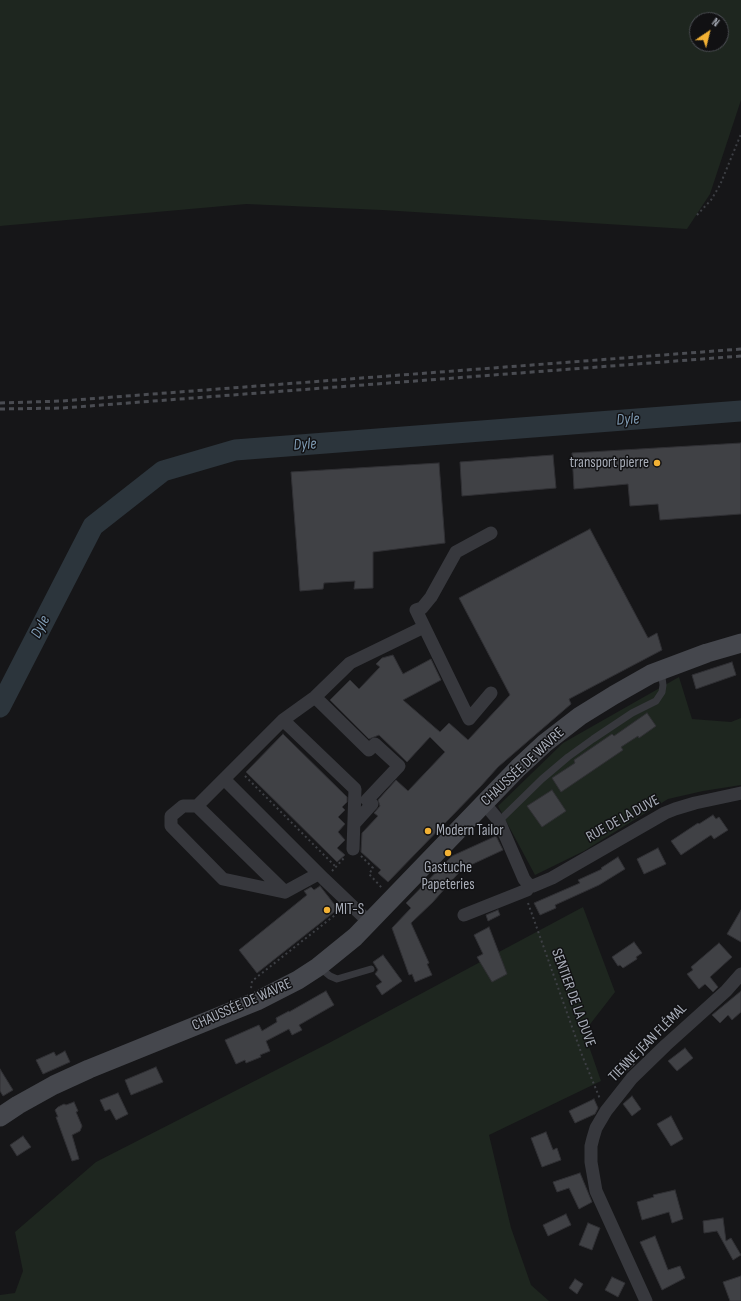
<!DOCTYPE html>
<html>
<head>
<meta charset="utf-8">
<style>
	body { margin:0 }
	#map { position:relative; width:741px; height:1301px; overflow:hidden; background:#161618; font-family:"Sofia Sans Condensed",sans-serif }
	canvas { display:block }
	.north { position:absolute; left:689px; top:12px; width:40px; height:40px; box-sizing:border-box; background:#111113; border:1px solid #4d4f55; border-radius:50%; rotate:35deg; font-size:11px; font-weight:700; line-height:16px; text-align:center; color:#a8adb8 }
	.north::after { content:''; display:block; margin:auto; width:14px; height:18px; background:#f2b134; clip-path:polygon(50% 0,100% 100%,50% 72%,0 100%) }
</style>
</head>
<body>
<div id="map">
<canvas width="741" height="1301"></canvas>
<div class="north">N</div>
</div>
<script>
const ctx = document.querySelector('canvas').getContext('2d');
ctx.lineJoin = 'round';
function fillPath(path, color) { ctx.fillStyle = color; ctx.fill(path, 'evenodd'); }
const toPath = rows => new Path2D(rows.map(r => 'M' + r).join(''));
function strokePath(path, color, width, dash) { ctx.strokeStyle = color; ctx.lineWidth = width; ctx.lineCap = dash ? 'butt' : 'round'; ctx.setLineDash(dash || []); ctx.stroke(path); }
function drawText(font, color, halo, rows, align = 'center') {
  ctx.font = font + ' "Sofia Sans Condensed",sans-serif'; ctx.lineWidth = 3; ctx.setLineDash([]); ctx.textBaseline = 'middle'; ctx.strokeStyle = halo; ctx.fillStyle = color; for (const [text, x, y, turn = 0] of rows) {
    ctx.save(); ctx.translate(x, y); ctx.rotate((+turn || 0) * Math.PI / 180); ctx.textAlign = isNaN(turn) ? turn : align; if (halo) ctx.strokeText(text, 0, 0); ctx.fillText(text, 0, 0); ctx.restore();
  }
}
fillPath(toPath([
	[0,0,741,0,741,100,710,194,687,229,382,210,246,204,0,226],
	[697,20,721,20,721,44,697,44],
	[679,677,692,719,731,722,741,718,741,785,703,791,668,799,584,851,535,875,498,806,563,743],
	[583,907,615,992,584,1032,601,1081,489,1135,511,1228,531,1285,549,1301,0,1301,0,1295,15,1293,23,1271,15,1232,96,1162,329,1043]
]), '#1e261f');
strokePath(toPath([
	[0,707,93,526,163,471,235,450,741,411]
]), '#2c353c', 21);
const building = toPath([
	[741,443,741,514,660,520,658,504,630,506,628,484,574,489,572,453,741,443],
	[553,455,556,488,462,496,460,462,553,455],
	[439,463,445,543,373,552,373,588,354,589,355,581,324,583,323,589,300,591,291,472,439,463],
	[590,529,648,638,657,633,662,650,569,699,571,704,498,767,481,786,388,882,378,873,381,870,361,852,362,833,378,816,374,813,380,806,378,800,396,780,408,791,445,752,430,737,407,762,379,735,369,739,330,700,350,680,359,689,380,667,376,664,382,658,393,655,403,674,431,659,441,680,403,700,440,732,449,723,468,740,510,695,459,598,590,529],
	[732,662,736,675,696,689,692,675,732,662],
	[647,713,656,726,639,738,638,736,621,747,623,750,561,792,552,778,575,763,574,760,612,734,614,736,647,713],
	[283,734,347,797,347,802,342,807,345,810,338,817,345,824,338,832,345,840,337,848,345,855,337,862,246,772,283,734],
	[552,790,566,811,542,827,527,806,552,790],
	[713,815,716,819,719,817,728,830,714,839,711,835,681,855,671,841,698,823,699,824,713,815],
	[496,836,503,850,462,869,433,902,411,923,429,963,427,964,432,975,415,982,412,974,409,975,392,928,411,908,406,903,452,856,496,836],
	[658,848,666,864,644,874,637,859,658,848],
	[618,857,625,869,599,885,555,905,556,908,540,915,534,903,580,883,578,880,602,869,601,868,618,857],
	[320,886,338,909,257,973,239,950,307,895,304,891,311,887,314,890,320,886],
	[498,910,500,915,488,921,486,915,498,910],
	[741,910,741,942,727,934,741,910],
	[489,927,507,974,492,982,477,957,483,954,474,935,489,927],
	[634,942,642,953,636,957,637,959,623,968,620,965,618,966,612,957,634,942],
	[719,943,732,957,710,977,718,987,713,992,705,984,699,989,687,974,693,970,691,967,719,943],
	[383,955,402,981,382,995,376,986,382,982,375,974,378,970,373,962,383,955],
	[326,991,334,1005,299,1025,302,1030,292,1035,289,1029,266,1041,270,1051,260,1055,261,1057,246,1063,245,1060,236,1064,225,1040,259,1025,262,1031,277,1022,276,1018,289,1011,289,1012,326,991],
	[741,991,741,1012,732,1020,728,1015,720,1023,712,1015,741,991],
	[685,1048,693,1058,677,1071,668,1061,685,1048],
	[65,1051,70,1062,43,1074,36,1060,54,1052,56,1056,65,1051],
	[630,1054,635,1064,626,1072,620,1060,630,1054],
	[156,1067,163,1082,131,1095,125,1080,156,1067],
	[0,1069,13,1090,3,1096,0,1091,0,1069],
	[118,1093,128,1114,116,1120,110,1109,105,1111,100,1100,118,1093],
	[632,1096,641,1109,632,1116,623,1104,632,1096],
	[594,1099,598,1108,595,1114,575,1123,569,1111,594,1099],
	[74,1102,78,1111,76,1112,82,1126,80,1131,72,1135,79,1159,72,1161,56,1117,58,1117,55,1110,58,1107,64,1104,66,1105,74,1102],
	[671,1116,683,1139,671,1146,657,1124,671,1116],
	[546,1132,553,1150,557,1148,561,1160,542,1167,531,1138,546,1132],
	[23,1136,31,1147,17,1156,10,1145,23,1136],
	[580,1173,592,1202,579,1209,569,1188,557,1192,553,1182,580,1173],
	[675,1190,683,1219,672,1223,669,1212,642,1220,637,1202,654,1197,653,1195,675,1190],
	[566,1214,571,1225,548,1236,543,1225,566,1214],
	[723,1218,726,1241,731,1238,741,1255,733,1260,717,1231,704,1233,703,1221,723,1218],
	[588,1223,600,1228,592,1250,579,1245,588,1223],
	[655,1236,668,1270,680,1266,685,1278,662,1290,640,1242,655,1236],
	[741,1276,741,1301,730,1301,723,1282,741,1276],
	[612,1277,625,1283,618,1297,605,1290,612,1277],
	[575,1279,583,1284,577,1294,569,1288,575,1279]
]);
fillPath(building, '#404145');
strokePath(building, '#303034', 1);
strokePath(toPath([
	[697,215,711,200,720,185,741,134],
	[245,776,336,867],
	[361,856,373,868,369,874,382,888],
	[332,871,345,857],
	[528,903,582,1055,600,1099],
	[251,988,252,981,340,911]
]), '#3d3f44', 2, [2, 3]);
strokePath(toPath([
	[499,821,542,779,568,757,593,739,632,713,656,701,662,692,663,685,661,670],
	[319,967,330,976,337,979,371,969]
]), '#37383d', 7);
strokePath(toPath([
	[491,533,456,552,431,597,422,608,416,610,469,719,491,693],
	[315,697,369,750,375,744,399,766,367,800,372,804,354,824],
	[283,720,355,789,353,849],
	[224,779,324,879,369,922],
	[484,803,499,821,524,879,528,884,533,886,552,878,665,813,675,809,695,803,741,793],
	[197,806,183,806,171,816,171,826,223,879,284,892],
	[318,874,285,892,197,806,283,720,315,697,350,663,424,627],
	[464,915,527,890,528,884],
	[646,1301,596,1191,591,1162,591,1146,593,1138,596,1128,606,1111,632,1078,666,1045,726,991,741,974]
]), '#37383d', 13);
strokePath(toPath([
	[0,1117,18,1105,54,1085,89,1069,257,1001,298,980,318,967,355,937,518,768,545,743,580,716,614,695,651,674,707,653,741,643]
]), '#45474d', 19);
strokePath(toPath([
	[0,403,62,401,741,349],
	[0,409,63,408,741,356]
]), '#4a4c52', 3, [5, 4]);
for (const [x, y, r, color] of [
	[657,463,4,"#f2b134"],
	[428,831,4,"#f2b134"],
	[448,853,4,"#f2b134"],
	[327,910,4,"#f2b134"]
]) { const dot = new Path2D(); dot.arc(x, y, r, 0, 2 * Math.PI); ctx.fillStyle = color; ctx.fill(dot); strokePath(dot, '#111113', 1.5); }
drawText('15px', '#a8adb8', '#111113', [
	["transport pierre",649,463,"right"],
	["Modern Tailor",436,831],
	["Gastuche",448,868,"center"],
	["Papeteries",448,885,"center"],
	["MIT-S",335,910]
], 'left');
drawText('15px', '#a8adb8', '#111113', [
	["CHAUSSÉE DE WAVRE",523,767,-43],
	["RUE DE LA DUVE",623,819,-29],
	["SENTIER DE LA DUVE",573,998,70],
	["CHAUSSÉE DE WAVRE",242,1005,-24],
	["TIENNE JEAN FLÉMAL",648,1043,-45]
]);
drawText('italic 16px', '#7f9bb3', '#111113', [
	["Dyle",628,420,-4],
	["Dyle",305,445,-4],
	["Dyle",41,627,-63]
]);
</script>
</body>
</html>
